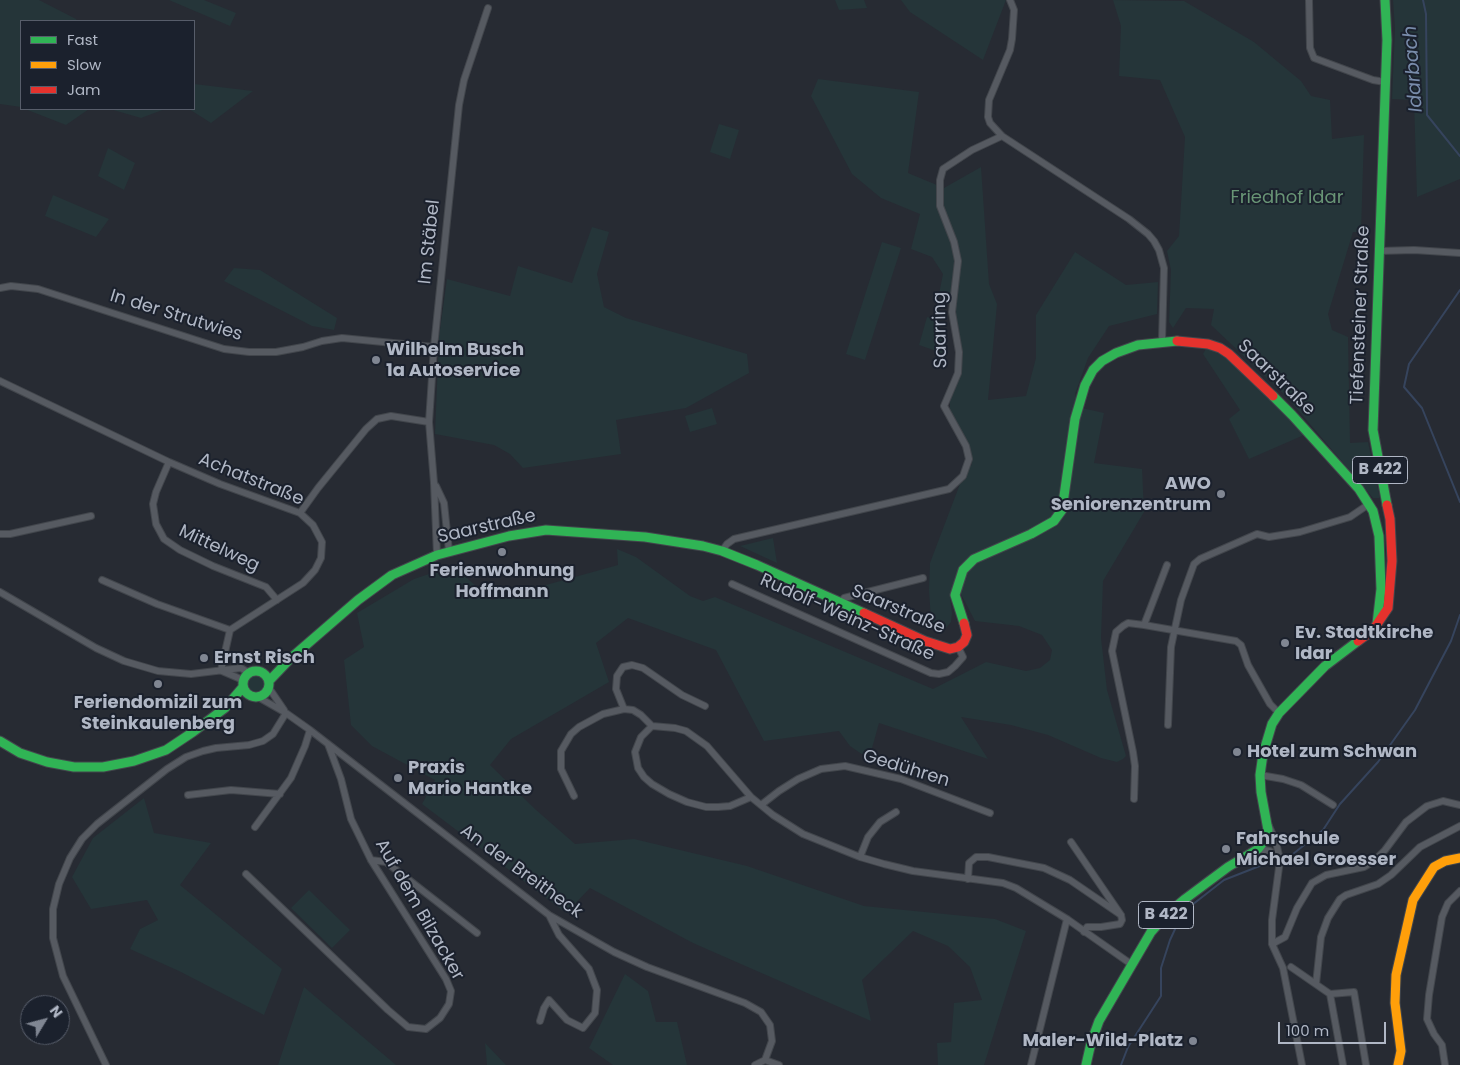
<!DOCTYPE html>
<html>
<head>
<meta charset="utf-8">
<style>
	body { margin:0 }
	#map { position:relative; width:1460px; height:1065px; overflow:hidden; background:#272b33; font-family:Poppins,sans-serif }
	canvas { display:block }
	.legend { position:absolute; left:20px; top:20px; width:175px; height:90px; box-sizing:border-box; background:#1b212d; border:1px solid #575d6a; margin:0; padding:6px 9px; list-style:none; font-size:15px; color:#b0b7c5 }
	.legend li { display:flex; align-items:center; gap:10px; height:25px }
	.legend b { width:25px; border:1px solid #575d6a }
	.north { position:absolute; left:20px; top:995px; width:50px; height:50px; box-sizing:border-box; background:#1b212d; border:1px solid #575d6a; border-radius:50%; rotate:53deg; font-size:14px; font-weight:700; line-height:20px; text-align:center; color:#b0b7c5 }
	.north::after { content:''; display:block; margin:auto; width:18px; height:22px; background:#808692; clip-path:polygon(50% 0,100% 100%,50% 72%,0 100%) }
	.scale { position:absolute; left:1278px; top:1022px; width:108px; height:22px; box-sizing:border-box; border:2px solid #b0b7c5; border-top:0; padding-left:6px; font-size:15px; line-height:18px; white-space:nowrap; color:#b0b7c5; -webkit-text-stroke:4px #1b212d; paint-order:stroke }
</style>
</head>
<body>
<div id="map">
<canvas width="1460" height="1065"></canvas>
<ul class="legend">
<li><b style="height:6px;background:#30b455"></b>Fast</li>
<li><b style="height:6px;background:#ff9f0a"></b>Slow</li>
<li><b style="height:6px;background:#e5322d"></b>Jam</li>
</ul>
<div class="north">N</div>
<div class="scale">100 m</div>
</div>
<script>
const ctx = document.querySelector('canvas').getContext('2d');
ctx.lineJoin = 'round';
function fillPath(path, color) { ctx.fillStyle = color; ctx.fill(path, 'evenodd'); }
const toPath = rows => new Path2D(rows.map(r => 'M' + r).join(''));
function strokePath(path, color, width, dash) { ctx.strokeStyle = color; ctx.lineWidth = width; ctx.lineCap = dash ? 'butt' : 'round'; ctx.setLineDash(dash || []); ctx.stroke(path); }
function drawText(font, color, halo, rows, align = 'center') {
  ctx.font = font + ' Poppins,sans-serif'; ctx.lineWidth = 4; ctx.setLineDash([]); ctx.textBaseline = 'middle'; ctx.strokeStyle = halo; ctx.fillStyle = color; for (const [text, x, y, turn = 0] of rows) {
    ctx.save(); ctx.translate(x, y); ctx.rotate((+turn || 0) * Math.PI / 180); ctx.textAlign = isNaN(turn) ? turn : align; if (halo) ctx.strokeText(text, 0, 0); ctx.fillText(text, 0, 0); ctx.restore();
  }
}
fillPath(toPath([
	[0,0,39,0,76,19,77,21,21,21,21,107,0,104],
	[169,0,204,0,236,13,230,26],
	[835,0,864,0,867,8,839,10],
	[901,0,1006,0,983,60,910,12],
	[1113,0,1184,1,1254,42,1301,81,1311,96,1330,100,1332,139,1364,135,1361,232,1353,232,1328,314,1332,330,1348,337,1350,443,1368,442,1380,498,1373,498,1286,396,1211,325,1214,309,1186,308,1173,328,1169,322,1171,270,1167,251,1179,236,1185,137,1160,80,1119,76,1121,26],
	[1393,0,1460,0,1460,179,1417,197,1414,100,1392,99,1395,29],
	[818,79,919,92,908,173,944,188,981,167,989,284,997,304,988,400,1026,396,1036,358,1036,315,1075,252,1126,285,1158,282,1157,314,1109,326,1088,358,1075,394,1082,408,1104,413,1094,463,1142,469,1144,512,1103,581,1101,638,1107,690,1126,756,1123,759,1117,762,1101,758,1048,735,1011,725,961,717,988,759,879,723,869,759,850,746,839,731,764,741,716,650,628,618,596,643,609,682,511,739,490,765,535,809,575,844,634,839,747,866,864,906,995,919,1026,931,984,1065,938,1065,937,1043,951,1042,954,1003,982,1000,970,967,948,946,913,931,862,980,871,1021,693,943,590,888,566,913,422,804,435,780,372,746,351,725,344,660,364,647,357,613,414,579,453,566,492,600,618,565,617,549,636,557,690,596,703,601,715,597,933,689,986,662,1026,671,1040,668,1050,660,1052,650,1042,635,1019,626,975,621,962,596,953,589,950,598,952,613,951,622,945,629,938,631,931,620,929,590,930,563,963,476,972,464,969,446,950,412,950,397,960,374,955,312,939,294,943,274,932,257,911,249,920,214,881,198,852,174,811,96],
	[194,84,253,91,211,123,189,109,194,109],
	[25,109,89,109,66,125],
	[110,109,165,109,141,118],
	[719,124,739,130,730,159,710,152],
	[108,148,135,163,124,190,98,176],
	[53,195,109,219,96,237,45,216],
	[592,227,609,232,597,274,604,307,626,318,747,354,749,373,686,408,616,420,621,454,523,468,510,454,494,445,435,434,439,337,447,279,510,296,518,266,572,283],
	[882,242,901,248,865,360,846,354],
	[234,268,260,270,337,318,334,330,312,326,224,281],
	[927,317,937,320,945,354,919,345],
	[1207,347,1227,355,1273,399,1304,435,1249,459,1229,419,1240,410,1203,354],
	[712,408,717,424,690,432,685,416],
	[773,538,777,563,740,546],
	'248 684a8 8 0 1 1 16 0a8 8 0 1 1-16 0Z',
	[144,798,154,833,211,843,180,885,282,969,264,1015,179,971,130,949,140,929,158,920,147,900,91,909,72,877,93,838],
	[309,890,350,930,332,948,291,908],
	[625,974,648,991,656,1022,677,1022,687,1065,613,1065,589,1048],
	[304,987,396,1065,278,1065],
	[485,1043,506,1065,487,1065]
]), '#253539');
strokePath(toPath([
	[1423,0,1426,14,1427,115,1460,156],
	[1460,290,1409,364,1404,387,1422,408,1460,502],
	[1282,858,1293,854,1323,830,1340,804,1378,762,1415,710,1451,641,1460,615],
	[1121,1065,1128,1047,1161,996,1161,968,1170,940,1183,912,1224,880,1275,860]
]), '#36445d', 2);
const street = toPath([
	[1010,0,1014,10,1012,39,1010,50,989,100,988,117,990,123,1002,136,1129,219,1148,234,1154,241,1159,250,1164,268,1162,341],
	[1309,0,1310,48,1314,58,1373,80,1385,82],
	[1379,251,1414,250,1460,253],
	[0,288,11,286,38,289,224,349,249,352,276,352,303,347,322,341,342,338,434,347],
	[0,381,169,462,220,484,300,513,313,525,322,542,321,558,315,570,303,583,230,630,221,670],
	[169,462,156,492,153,504,156,524,164,539,180,550,213,566,266,587,277,600],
	[436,486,444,503,449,551],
	[300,513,318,488,366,429,377,419,391,416,429,422],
	[0,534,10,534,91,516],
	[722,551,727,544,734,539,949,489,963,476,969,459,966,446,944,406,958,373,959,352,952,312,958,261,954,242,940,206,940,180,943,169,972,150,1002,136],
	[437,555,434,483,429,422,434,347,459,105,464,80,488,8],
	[102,580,157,604,230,630],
	[732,584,931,673,939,674,948,672,955,666,963,657,958,647],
	[0,592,96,648,124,661,158,671,191,674,241,668,249,673],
	[841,603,844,598,923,578],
	[1144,625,1167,565],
	[222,671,243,680],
	[269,688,284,710],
	[258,697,286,713,310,730,549,915,614,952,647,967,745,1003,761,1012,770,1025,772,1041,765,1060,755,1065],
	[624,709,616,689,617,676,623,667,632,665,643,668,682,695,705,706],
	[1168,725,1171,647,1181,600,1194,564,1200,559,1257,534,1269,537,1300,532,1350,517,1369,504],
	[1260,775,1283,779,1301,785,1333,805],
	[188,795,231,790,280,794],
	[574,796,561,769,561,751,571,734,579,727,603,714,624,709,633,710,641,715,652,726],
	[751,797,730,806,718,807,706,807,687,802,669,794,652,784,644,777,638,768,635,752,641,737,652,726,675,728,686,731,707,746,751,797,773,815,803,834,860,857,884,864,913,871,1003,883,1016,888,1067,919,1131,964],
	[1134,799,1135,766,1133,752,1112,651,1116,632,1123,626,1128,623,1144,625,1236,641,1241,645,1248,665,1270,704,1279,713],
	[761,805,779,791,798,779,821,769,845,766,901,779,990,813],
	[1269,826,1276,842,1280,860,1272,920,1272,944,1283,968,1302,1065],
	[255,827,291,778,305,746,310,730],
	[1071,842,1121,915,1122,920,1120,924,1101,927,1087,927,1084,932],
	[1258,849,1270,851,1279,863],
	[860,857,868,837,880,822,896,812],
	[371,860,386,862,477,933],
	[246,874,388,1010,408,1027,426,1029,440,1018,449,1004,451,991,446,979,371,860,351,819,341,779,328,744],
	[968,879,969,863,976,857,988,857,1044,868,1070,880,1121,915],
	[1272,944,1285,937,1297,908,1312,883,1326,875,1364,867,1374,861,1385,850,1406,822,1427,806,1443,801,1460,805],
	[1291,967,1330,994,1354,992,1366,1065],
	[1316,984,1321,937,1328,918,1340,899,1346,895,1378,884,1391,875,1420,847,1460,826],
	[1330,994,1343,1065],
	[540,1021,544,1008,549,1000,567,1020,583,1028,595,1013,597,990,589,969,559,935,550,917],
	[765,1060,779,1065],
	[106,1065,63,976,53,938,53,909,59,884,70,858,82,839,97,824,167,769,186,757,203,751,216,748,249,745,263,741,273,734,286,713],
	[1031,1065,1067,919],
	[1445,1065,1442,1045,1434,1034,1427,1019,1429,995,1442,917,1448,903,1460,891]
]);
const fast = toPath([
	[1385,0,1387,40,1373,430,1387,505],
	[1273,396,1292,415,1359,489,1373,511,1379,536,1381,589,1377,624],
	[964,623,955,595,963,570,974,559,1031,534,1054,521,1062,510,1075,419,1085,385,1093,370,1102,361,1116,353,1138,345,1177,341],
	'243 684a13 13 0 1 1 26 0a13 13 0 1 1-26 0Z',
	[269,681,291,658,358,600,392,575,437,555,509,536,546,530,645,537,703,546,722,551,757,565,864,613],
	[0,741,20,753,47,762,74,767,103,767,134,761,166,750,193,732,225,708,243,687],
	[1086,1065,1091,1043,1099,1021,1151,932,1166,915,1185,899,1228,867,1258,849,1265,840,1268,830,1261,792,1260,775,1263,754,1272,724,1279,713,1325,666,1358,641]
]);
const slow = toPath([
	[1398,1065,1401,1051,1395,1003,1396,975,1413,900,1434,867,1445,861,1460,858]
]);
const jam = toPath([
	[1177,341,1208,344,1220,348,1229,354,1273,396],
	[864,613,925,641,950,649,958,647,964,642,967,635,964,623],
	[1358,641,1373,630,1388,608,1392,561,1390,519,1387,505]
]);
strokePath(street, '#42464c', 8);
strokePath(fast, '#42464c', 11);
strokePath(slow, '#42464c', 11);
strokePath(jam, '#42464c', 11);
strokePath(street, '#565a61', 6);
strokePath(fast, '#30b455', 9);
strokePath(slow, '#ff9f0a', 9);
strokePath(jam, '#e5322d', 9);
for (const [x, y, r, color] of [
	[376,360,5,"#808692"],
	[1221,494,5,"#808692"],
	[502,552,5,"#808692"],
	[1285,643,5,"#808692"],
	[204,658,5,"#808692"],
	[158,684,5,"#808692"],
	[1237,752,5,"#808692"],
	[398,778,5,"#808692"],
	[1226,849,5,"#808692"],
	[1193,1041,5,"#808692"]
]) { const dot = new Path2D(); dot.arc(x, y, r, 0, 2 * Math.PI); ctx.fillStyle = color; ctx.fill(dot); strokePath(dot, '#1b212d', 2); }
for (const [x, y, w] of [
	[1380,470,55],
	[1166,915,55]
]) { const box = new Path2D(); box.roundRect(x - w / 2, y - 13.5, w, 27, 4); ctx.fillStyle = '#1b212d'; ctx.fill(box); strokePath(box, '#b0b7c5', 1); }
drawText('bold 16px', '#b0b7c5', null, [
	["B 422",1380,470],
	["B 422",1166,915]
]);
drawText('18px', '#689475', '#1b212d', [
	["Friedhof Idar",1287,198]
]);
drawText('18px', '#b0b7c5', '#1b212d', [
	["Im Stäbel",430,242,-84],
	["Tiefensteiner Straße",1361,315,-88],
	["In der Strutwies",176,316,17],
	["Saarring",941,330,-91],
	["Saarstraße",1276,378,44],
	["Achatstraße",251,480,22],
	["Saarstraße",487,527,-13],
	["Mittelweg",219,549,25],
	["Saarstraße",898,610,23],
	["Rudolf-Weinz-Straße",847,618,24],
	["Gedühren",906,769,17],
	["An der Breitheck",521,872,36],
	["Auf dem Bilzacker",419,910,60]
]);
drawText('bold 18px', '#b0b7c5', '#1b212d', [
	["Wilhelm Busch",386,350],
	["1a Autoservice",386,371],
	["AWO",1211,484,"right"],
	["Seniorenzentrum",1211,505,"right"],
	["Ferienwohnung",502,571,"center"],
	["Hoffmann",502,592,"center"],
	["Ev. Stadtkirche",1295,633],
	["Idar",1295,654],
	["Ernst Risch",214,658],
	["Feriendomizil zum",158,703,"center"],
	["Steinkaulenberg",158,724,"center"],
	["Hotel zum Schwan",1247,752],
	["Praxis",408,768],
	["Mario Hantke",408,789],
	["Fahrschule",1236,839],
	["Michael Groesser",1236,860],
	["Maler-Wild-Platz",1183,1041,"right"]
], 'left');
drawText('italic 19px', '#798cab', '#1b212d', [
	["Idarbach",1414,69,-94]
]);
</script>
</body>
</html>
